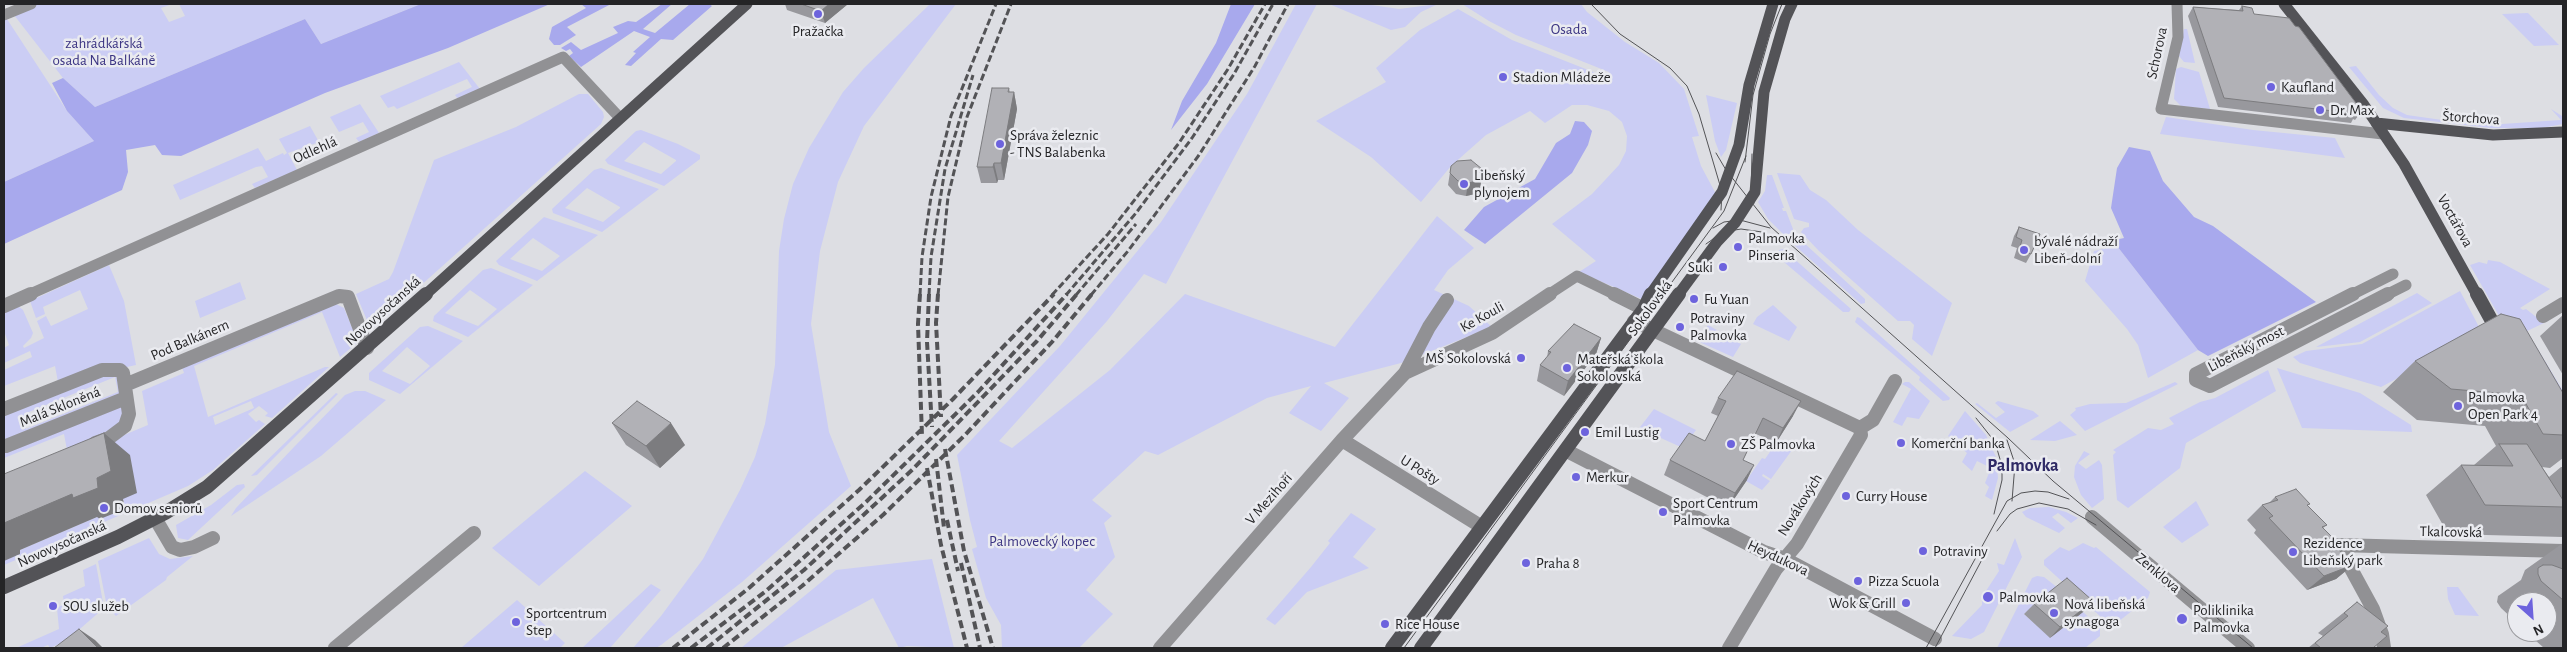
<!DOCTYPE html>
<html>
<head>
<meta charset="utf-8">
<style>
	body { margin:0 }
	#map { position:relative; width:2567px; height:652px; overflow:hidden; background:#dddee3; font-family:"Alegreya Sans",sans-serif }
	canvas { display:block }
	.frame { position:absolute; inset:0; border:5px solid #242426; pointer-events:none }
	.north { position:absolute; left:2507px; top:592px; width:50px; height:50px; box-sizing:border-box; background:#eaebf0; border:1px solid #9b9b9f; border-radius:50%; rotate:154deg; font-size:14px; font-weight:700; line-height:20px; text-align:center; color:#242426 }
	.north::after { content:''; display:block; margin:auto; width:18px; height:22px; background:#6d63dd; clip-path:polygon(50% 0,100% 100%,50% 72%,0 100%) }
</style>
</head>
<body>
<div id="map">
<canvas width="2567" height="652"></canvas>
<div class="frame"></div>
<div class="north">N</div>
</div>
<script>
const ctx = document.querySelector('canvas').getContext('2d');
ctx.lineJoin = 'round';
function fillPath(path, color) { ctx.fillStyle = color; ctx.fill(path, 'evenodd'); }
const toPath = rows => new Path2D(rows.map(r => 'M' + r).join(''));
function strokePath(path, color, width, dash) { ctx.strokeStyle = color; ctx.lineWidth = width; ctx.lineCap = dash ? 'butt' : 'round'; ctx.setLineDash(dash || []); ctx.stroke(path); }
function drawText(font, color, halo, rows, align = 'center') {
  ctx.font = font + ' "Alegreya Sans",sans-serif'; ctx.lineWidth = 5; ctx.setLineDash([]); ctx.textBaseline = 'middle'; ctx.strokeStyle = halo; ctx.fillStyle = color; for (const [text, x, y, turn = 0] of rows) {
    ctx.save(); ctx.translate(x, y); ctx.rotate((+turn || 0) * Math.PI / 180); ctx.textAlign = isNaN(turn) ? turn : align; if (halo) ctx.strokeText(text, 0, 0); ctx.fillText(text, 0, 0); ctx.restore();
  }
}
fillPath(toPath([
	[38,4,172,4,161,8,169,22,185,16,179,4,421,4,321,44,305,19,95,107,63,78,14,15,17,12],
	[930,4,956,4,864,126,838,182,820,251,811,324,829,432,851,486,742,582,661,645,656,648,633,648,661,616,703,559,740,490,755,457,765,424,775,365,779,251,784,219,793,184,809,148,843,92,864,68],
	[1296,4,1317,4,1166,284,1144,274,1107,321,999,441,1012,448,1110,370,1185,294,1335,347,1437,216,1474,248,1448,270,1434,290,1469,306,1492,327,1401,363,1324,383,1349,398,1321,431,1289,413,1311,386,1267,398,1158,455,1145,451,1092,500,1112,516,1104,523,1115,557,1086,590,1113,614,1079,648,1002,648,1001,625,986,598,972,549,977,547,970,520,957,455,1060,346,1161,222,1247,94],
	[1329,4,1365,4,1399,9,1438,4,1421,12,1405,27,1391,30],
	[1462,4,1581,4,1587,12,1625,42,1659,63,1684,89,1699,136,1692,137,1701,166,1716,194,1644,300,1579,272,1596,261,1552,224,1592,194,1619,165,1626,151,1627,136,1622,122,1609,111,1587,105,1572,105,1545,123,1530,111,1486,135,1451,166,1421,202,1371,157,1316,121,1386,82,1376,68,1420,30,1458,9,1512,40,1606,77,1609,72,1516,35,1489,21],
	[2528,13,2559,45,2534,46,2502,14],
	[4,18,7,19,67,111,94,141,4,182],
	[2184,29,2187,29,2195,63,2184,62,2179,56],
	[459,62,480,89,458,99,455,95,472,87,467,79,397,109,394,106,388,108,380,96],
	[2356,66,2379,95,2393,108,2407,115,2442,120,2502,124,2561,120,2551,109,2562,116,2563,124,2542,128,2492,128,2404,118,2383,108,2349,67],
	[2181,67,2199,72,2210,109,2181,106,2174,99,2176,69],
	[579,94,588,94,603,112,604,117,601,124,371,330,356,294,389,279,393,272,434,160,516,127],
	[1706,95,1737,103,1726,150,1721,157,1715,141],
	[360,104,379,133,359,142,356,138,369,132,363,122,339,132,330,117],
	[2166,117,2253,130,2335,138,2345,158,2160,134],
	[310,126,319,142,288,153,297,170,255,188,252,184,268,177,262,166,256,167,180,200,173,185,258,148,266,161,283,153,284,155,287,153,279,139],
	[641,130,678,144,700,155,700,159,664,186,608,164,605,160,636,131],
	[644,142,676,160,676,161,661,174,624,161],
	[601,168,659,189,602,232,553,213,552,209,594,170],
	[587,188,620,207,620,208,603,222,565,208],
	[1777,173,1800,175,1810,190,1826,200,1858,230,1952,303,1932,356,1912,339,1914,325,1910,321,1898,321,1819,251,1801,232,1804,228,1809,227,1809,223,1794,219],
	[1767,175,1772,175,1784,208,1782,208,1783,211,1786,211,1793,229,1792,234,1786,237,1768,219,1758,202,1765,191],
	[544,217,598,235,537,281,499,265,496,261],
	[533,238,560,256,542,271,510,259],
	[1794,241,1803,242,1865,299,1865,303,1861,304,1793,244],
	[2117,246,2198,350,2148,378,2138,345,2127,329,2085,281,2094,251],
	[1783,249,1851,309,1849,312,1843,312,1778,257,1779,250],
	[2488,260,2500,262,2550,289,2520,308,2523,310,2526,309,2544,323,2527,331,2563,391,2563,428,2470,265,2479,262,2487,264],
	[109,265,124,301,136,365,58,382,55,366,4,386,4,370,32,357,30,351,4,363,4,348,9,345,4,331,5,312,18,306,23,310,33,333,31,338,23,346,24,348,44,338,37,321,46,316,51,326,88,309,80,290,43,307,45,314,36,318,30,301],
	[491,268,533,285,468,337,433,321,434,316,483,270],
	[470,290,497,309,478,326,445,313],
	[240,282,246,299,200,318,195,301],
	[2460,291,2488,344,2464,343,2381,387,2300,363,2293,357,2306,351,2362,344],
	[2417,293,2432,303,2360,342,2316,347],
	[336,304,344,308,358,342,340,357,322,312,194,366,208,417,325,367,329,367,272,418,265,416,268,413,259,406,248,414,256,422,259,420,265,424,213,470,188,486,4,565,5,560,20,550,99,516,125,509,123,499,4,485,148,425,142,391,184,373,182,367],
	[251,401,254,408,215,425,213,417],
	[1773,305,1797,327,1789,341,1753,324,1757,317],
	[1857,317,1860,318,1950,398,1949,400,1943,401,1919,380,1920,377,1855,322],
	[1708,325,1731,338,1733,335,1739,337,1737,342,1741,344,1733,357,1697,341],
	[428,326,463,341,400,394,369,380,369,373,420,327],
	[407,347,430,366,410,384,382,371],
	[2277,368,2360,393,2411,425,2412,432,2302,428],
	[2268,370,2276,391,2186,443,2180,468,2128,508,2117,500,2113,455,2116,452,2113,450,2148,428,2161,430,2174,424,2169,418,2200,402,2215,398],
	[116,375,125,412,116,429,67,450,64,434,4,458,4,411,89,379],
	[115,377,118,392,26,429,24,414],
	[1905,382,1909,382,1930,401,1919,419,1907,417,1902,426,1893,422,1911,389,1902,384],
	[2175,382,2178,384,2085,431,2070,415,2076,410,2075,408,2090,404,2126,403],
	[355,391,365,391,386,400,321,456,231,516,236,508,294,447,345,395],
	[336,393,338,394,257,475,251,476],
	[1998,401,2033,411,2039,416,2010,432,1975,404,1977,403,1996,418,2005,412,1995,403],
	[1654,409,1696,430,1683,448,1652,434,1649,438,1637,431],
	[1965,411,1986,435,1996,457,1998,478,1992,500,1985,496,1989,487,1985,483,1991,468,1977,461,1972,471,1962,462,1967,453,1948,436],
	[2060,421,2077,435,2055,441,2030,440],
	[1779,439,1792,450,1771,479,1763,474,1762,476,1770,481,1762,490,1746,481,1762,458,1765,459],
	[2084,451,2090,454,2078,463,2086,469,2099,460,2102,465,2104,499,2092,508,2081,495,2074,477,2075,466],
	[585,471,632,506,539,586,492,548],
	[244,484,245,487,188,540,178,538,176,525,211,505,237,485],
	[2196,501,2209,525,2182,543,2163,527],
	[2049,507,2066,512,2078,518,2071,523,2058,513,2052,517,2065,528,2059,533,2026,517,2022,512,2030,508],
	[1351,513,1376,529,1353,557,1369,568,1307,592,1275,625,1266,619,1311,567,1330,543,1328,541],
	[149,538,159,554,170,559,193,556,167,577,166,580,116,616,107,607,98,561],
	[2015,538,2022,557,1984,632,1971,639,1952,636,1982,605,1982,597,1999,571,1997,563,2004,565],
	[2083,543,2094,548,2096,547,2150,592,2148,598,2118,622,2110,623,2102,618,2044,565,2044,560,2060,547,2069,551],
	[932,559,954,648,907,646,899,648,873,598,781,648,741,648,836,570],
	[96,564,104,608,66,641,50,648,48,645,41,648,16,648,59,629,57,608,64,604,63,596,85,586,83,570],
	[2037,576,2044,577,2058,588,2024,614,2050,637,2083,612,2100,627,2100,636,2085,648,1997,648,2032,578],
	[651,584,661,590,610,648,582,648],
	[2447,587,2458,587,2479,616,2455,615,2448,599],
	[517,600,565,643,560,648,461,648]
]), '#cbcdf4');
fillPath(toPath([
	[421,4,550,4,448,48,325,93,181,156,162,155,155,145,126,150,128,172,122,190,4,244,4,182,94,141,67,111,52,83,63,78,95,107,305,19,321,44],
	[581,4,611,4,567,27,576,35,560,45,554,45,549,39,552,27,586,8],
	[662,4,672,4,643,29,655,33,690,4,709,4,712,6,673,40,661,39,631,66,625,65,636,53,633,52,650,37,634,31,581,67,569,56,573,53,570,49,566,51,561,48,571,42,581,50,618,33,613,27,628,21,636,22],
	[1231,4,1255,4,1207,84,1171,130,1182,101,1216,43],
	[1575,121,1584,122,1592,131,1588,145,1572,173,1485,244,1464,230,1484,207,1535,179,1556,143,1570,134],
	[2129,147,2150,151,2163,181,2194,217,2213,226,2316,302,2208,356,2198,350,2117,246,2115,240,2124,238,2111,208,2117,168]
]), '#a8a9ed');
strokePath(toPath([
	[2177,4,2178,37,2161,109,2383,134],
	[4,15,31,4],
	[28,295,563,57,620,118],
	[1548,295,1577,276,1616,295],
	[2351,295,2393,274],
	[2386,295,2406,285]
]), '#919194', 11);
strokePath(toPath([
	[1614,294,1644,309],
	[2353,294,2196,374,2196,380,2210,386,2388,294],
	[4,306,31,294],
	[2543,316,2563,304],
	[1634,321,1860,428],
	[1405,373,1492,333,1550,294],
	[125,385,339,296,348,297,367,348],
	[4,409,102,370,120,370,123,373,129,414,125,426,109,438,95,443],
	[1860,428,1873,420,1895,381],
	[1342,440,1482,527],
	[6,446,126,398],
	[1567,451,1764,552,1785,559,1935,639],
	[2092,517,2248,648],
	[155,518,172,547,180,550,194,547,213,538],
	[2338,545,2563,551],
	[2343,554,2373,609,2382,634,2384,648],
	[335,648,474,533],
	[1160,648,1342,440,1405,373,1429,327,1447,300],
	[1729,648,1776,569,1797,544,1861,435,1860,428]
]), '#919194', 14);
strokePath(toPath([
	[2284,4,2364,105,2404,164,2477,295],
	[2376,123,2493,135,2563,132],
	[425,295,747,4],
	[1650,295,1722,192,1739,145,1749,85,1773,4],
	[1678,295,1717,242,1735,223,1755,192,1764,92,1785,19,1792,4]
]), '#535357', 11);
strokePath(toPath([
	[2477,294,2499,334],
	[4,587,118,537,165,513,207,487,426,294],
	[1392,648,1644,309,1651,294],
	[1421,648,1679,294]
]), '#535357', 14);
strokePath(toPath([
	[1591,4,1620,34,1670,68,1687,86,1699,114,1722,192,1721,210],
	[1716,153,1726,170,1771,227,2008,438,2053,481,2253,648],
	[1752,154,1751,192,1754,203],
	[1745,162,1753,95,1770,34,1782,4],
	[1713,228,1724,222,1740,220,1770,228],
	[1706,244,1723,232,1741,229,1762,232,1779,241],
	[1976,418,1995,442,2002,466,2002,480,1994,514],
	[2007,440,2015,464,2012,501],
	[1997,531,2010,514,2017,509,2039,503,2068,509,2096,525],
	[1404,648,1724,211,1746,156],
	[1926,648,2007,501,2021,493,2035,491,2048,492,2069,499],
	[1935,648,1986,552]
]), '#535356', 1);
strokePath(toPath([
	[920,295,922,257,931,197,951,116,996,4],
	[929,295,931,257,945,169,973,75],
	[938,295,948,197,967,117,1011,4],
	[1052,295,1108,234,1179,143,1228,69,1265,4],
	[1066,295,1136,213,1192,138,1234,74,1273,4],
	[1076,295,1136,224],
	[1091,295,1128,251,1199,155,1255,66,1288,4]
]), '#535356', 3, [7, 3]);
strokePath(toPath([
	[920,294,918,324,922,436],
	[929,294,927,342,932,427],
	[938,294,936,323,941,417],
	[945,449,964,551,993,648],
	[936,459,944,528],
	[927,468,941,545,967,648],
	[947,520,958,571],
	[961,563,980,648],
	[673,648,749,588,859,490,953,399,1054,294],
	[691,648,766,591,866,502,978,392,1067,294],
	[707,648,804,570,912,470,1037,341,1077,294],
	[723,648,802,586,884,514,965,435,1052,342,1092,294]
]), '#535356', 4, [8, 4]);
fillPath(toPath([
	[785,4,848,4,825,23,787,10],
	[2242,6,2254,14,2362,111,2355,120,2353,119,2351,123,2218,107,2188,16,2193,7,2239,10],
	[1009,92,1014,92,1017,109,1004,180,998,180,997,183,981,183,977,167],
	[1451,166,1480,189,1475,194,1466,196,1456,194,1448,185],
	[2019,227,2031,254,2026,263,2014,258,2017,248,2011,246,2014,236],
	[2563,315,2563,375,2540,336],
	[1601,338,1596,354,1564,396,1537,381,1540,365,1547,358,1548,351],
	[2415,361,2563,393,2563,458,2550,468,2542,467,2549,477,2561,467,2563,467,2563,537,2448,534,2426,495,2461,465,2474,465,2496,446,2485,426,2417,420,2383,392],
	[1718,398,1793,416,1776,443,1756,434,1743,460,1747,480,1728,508,1664,475,1670,460,1705,441,1718,416,1711,413],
	[612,423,685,445,660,468,626,445],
	[2275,497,2308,506,2327,525,2323,528,2339,550,2353,565,2336,579,2307,590,2254,533,2256,530,2247,520,2262,505,2269,503],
	[2563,543,2563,648,2544,648,2526,632,2547,632,2547,602,2517,602,2517,623,2501,608,2497,602,2498,596,2521,580,2525,570],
	[2357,602,2381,632,2373,648,2308,648,2323,636,2318,633],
	[2034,604,2083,612,2050,638,2024,614]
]), '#98989d');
fillPath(toPath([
	[829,4,848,4,825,23,821,11],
	[1009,88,1011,103,1014,92,1017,109,1004,180,1001,163],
	[994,163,998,180,997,183,993,167],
	[1482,176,1480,189,1475,194,1466,196,1468,183],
	[1601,338,1596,354,1564,396,1568,381],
	[1801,401,1793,416,1776,443,1783,428],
	[671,423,685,445,660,468,646,446],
	[104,433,130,455,137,493,123,499,125,509,100,519,97,517,20,550,20,554,4,561,4,523],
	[1754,465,1747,480,1728,508,1735,493],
	[2353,565,2336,579,2307,590,2324,576],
	[2093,601,2083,612,2050,638,2060,627],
	[79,629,95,640,103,648,98,648]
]), '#7c7c7f');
const building = toPath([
	[801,4,829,4,821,11,801,4],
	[2242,6,2252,8,2254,14,2289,18,2295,26,2299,27,2362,111,2355,110,2358,114,2224,98,2193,7,2243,11,2242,6],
	[992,88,1009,88,1008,92,1014,92,1001,163,994,163,993,167,977,167,992,88],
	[1471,160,1482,169,1482,176,1477,181,1468,183,1458,181,1450,173,1451,166,1457,161,1471,160],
	[2019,227,2040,234,2031,254,2019,250,2022,240,2016,237,2019,227],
	[2501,314,2520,319,2563,393,2563,435,2543,434,2521,395,2451,389,2415,361,2501,314],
	[1574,324,1601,338,1568,381,1540,365,1551,352,1548,351,1574,324],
	[1737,371,1801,401,1783,428,1763,418,1743,460,1754,465,1735,493,1670,460,1689,433,1705,441,1726,401,1718,398,1737,371],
	[637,401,671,423,646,446,612,423,637,401],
	[104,433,111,471,97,478,98,488,73,498,72,494,4,523,4,474,104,433],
	[2499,444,2527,444,2563,500,2563,507,2485,505,2461,465,2513,466,2499,444],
	[2296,489,2310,504,2307,505,2327,525,2322,527,2342,547,2338,549,2353,565,2324,576,2269,518,2273,516,2262,505,2278,500,2275,497,2296,489],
	[2543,565,2552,565,2563,569,2563,600,2541,581,2538,574,2538,568,2543,565],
	[2067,578,2093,601,2060,627,2034,604,2067,578],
	[2357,602,2388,626,2381,632,2387,636,2373,648,2321,648,2315,643,2348,616,2344,613,2357,602],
	[79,629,98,648,54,648,79,629]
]);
fillPath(building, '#b1b1b6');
strokePath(building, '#7c7c7f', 1);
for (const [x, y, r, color] of [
	[818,14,5,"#6d63dd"],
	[1503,77,5,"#6d63dd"],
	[2271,87,5,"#6d63dd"],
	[2320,110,5,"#6d63dd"],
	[1000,144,5,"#6d63dd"],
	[1464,184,5,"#6d63dd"],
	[1738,247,5,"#6d63dd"],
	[2024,250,5,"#6d63dd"],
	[1723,267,5,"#6d63dd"],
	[1694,299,5,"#6d63dd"],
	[1680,327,5,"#6d63dd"],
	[1521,358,5,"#6d63dd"],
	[1567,368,5,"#6d63dd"],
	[2458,406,5,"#6d63dd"],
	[1585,432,5,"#6d63dd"],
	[1901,443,5,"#6d63dd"],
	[1731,444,5,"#6d63dd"],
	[1576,477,5,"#6d63dd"],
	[1846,496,5,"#6d63dd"],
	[104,508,5,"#6d63dd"],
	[1663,512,5,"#6d63dd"],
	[1923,551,5,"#6d63dd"],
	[2293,552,5,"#6d63dd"],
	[1526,563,5,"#6d63dd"],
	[1858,581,5,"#6d63dd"],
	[1988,597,6,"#6d63dd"],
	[1906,603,5,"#6d63dd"],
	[53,606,5,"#6d63dd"],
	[2054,613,5,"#6d63dd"],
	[2182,619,6,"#6d63dd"],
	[516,622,5,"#6d63dd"],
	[1385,624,5,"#6d63dd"]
]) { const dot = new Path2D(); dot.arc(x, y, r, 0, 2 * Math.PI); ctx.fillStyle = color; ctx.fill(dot); strokePath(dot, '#eaebf0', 2); }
drawText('15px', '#3c3583', '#eaebf0', [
	["Osada",1569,29],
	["zahrádkářská",104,43],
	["osada Na Balkáně",104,60],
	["Palmovecký kopec",1042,541]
]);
drawText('15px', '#242426', '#eaebf0', [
	["Pražačka",818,31,"center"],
	["Stadion Mládeže",1513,77],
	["Kaufland",2281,87],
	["Dr. Max",2330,110],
	["Správa železnic",1010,135],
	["- TNS Balabenka",1010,152],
	["Libeňský",1474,175],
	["plynojem",1474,192],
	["Palmovka",1748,238],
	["Pinseria",1748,255],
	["bývalé nádraží",2034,241],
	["Libeň-dolní",2034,258],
	["Suki",1713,267,"right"],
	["Fu Yuan",1704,299],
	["Potraviny",1690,318],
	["Palmovka",1690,335],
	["MŠ Sokolovská",1511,358,"right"],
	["Mateřská škola",1577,359],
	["Sokolovská",1577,376],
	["Palmovka",2468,397],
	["Open Park 4",2468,414],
	["Emil Lustig",1595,432],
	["Komerční banka",1911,443],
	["ZŠ Palmovka",1741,444],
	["Merkur",1586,477],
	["Curry House",1856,496],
	["Sport Centrum",1673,503],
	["Palmovka",1673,520],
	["Domov seniorů",114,508],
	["Rezidence",2303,543],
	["Libeňský park",2303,560],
	["Potraviny",1933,551],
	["Praha 8",1536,563],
	["Pizza Scuola",1868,581],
	["Palmovka",1999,597],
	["Wok & Grill",1896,603,"right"],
	["Nová libeňská",2064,604],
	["synagoga",2064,621],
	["SOU služeb",63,606],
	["Poliklinika",2193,610],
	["Palmovka",2193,627],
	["Sportcentrum",526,613],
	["Step",526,630],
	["Rice House",1395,624]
], 'left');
drawText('15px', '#242426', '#eaebf0', [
	["Schorova",2157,53,-78],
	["Štorchova",2471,118,4],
	["Odlehlá",315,150,-24],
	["Voctářova",2455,221,61],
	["Sokolovská",1650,308,-54],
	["Novovysočanská",383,311,-42],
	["Ke Kouli",1482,317,-29],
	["Pod Balkánem",190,340,-23],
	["Libeňský most",2246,349,-27],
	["Malá Skloněná",60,407,-22],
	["U Pošty",1420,470,32],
	["V Mezihoří",1269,499,-49],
	["Novákových",1800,505,-58],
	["Tkalcovská",2451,532,1],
	["Novovysočanská",62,544,-24],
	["Heydukova",1778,558,25],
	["Zenklova",2158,573,40]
]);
drawText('bold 18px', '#2f2a65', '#eaebf0', [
	["Palmovka",2023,466]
]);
</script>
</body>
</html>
